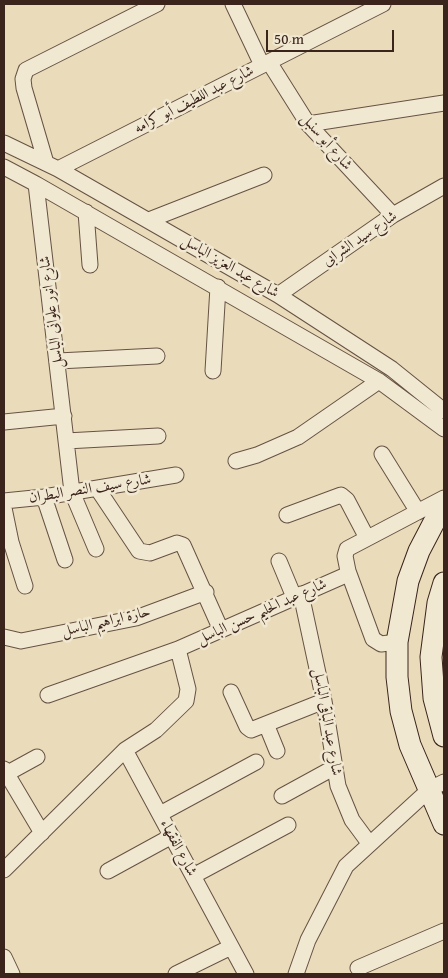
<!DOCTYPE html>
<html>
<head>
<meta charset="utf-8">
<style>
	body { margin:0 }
	#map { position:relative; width:448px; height:978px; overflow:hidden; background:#eadcba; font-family:"Gentium Book Plus",serif }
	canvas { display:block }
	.frame { position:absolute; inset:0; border:5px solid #3a241c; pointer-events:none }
	.scale { position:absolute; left:266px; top:30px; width:128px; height:22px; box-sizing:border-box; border:2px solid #3a241c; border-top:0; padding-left:6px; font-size:15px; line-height:18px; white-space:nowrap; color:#3a241c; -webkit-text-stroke:4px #f1e8d2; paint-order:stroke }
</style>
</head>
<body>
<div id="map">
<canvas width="448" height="978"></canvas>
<div class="frame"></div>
<div class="scale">50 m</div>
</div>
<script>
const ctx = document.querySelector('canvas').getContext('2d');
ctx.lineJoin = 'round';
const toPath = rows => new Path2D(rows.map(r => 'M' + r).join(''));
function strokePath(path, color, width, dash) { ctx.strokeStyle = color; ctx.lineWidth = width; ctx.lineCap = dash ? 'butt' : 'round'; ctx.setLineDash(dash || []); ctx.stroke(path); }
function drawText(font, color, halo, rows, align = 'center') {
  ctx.font = font + ' "Gentium Book Plus",Amiri,serif'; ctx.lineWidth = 5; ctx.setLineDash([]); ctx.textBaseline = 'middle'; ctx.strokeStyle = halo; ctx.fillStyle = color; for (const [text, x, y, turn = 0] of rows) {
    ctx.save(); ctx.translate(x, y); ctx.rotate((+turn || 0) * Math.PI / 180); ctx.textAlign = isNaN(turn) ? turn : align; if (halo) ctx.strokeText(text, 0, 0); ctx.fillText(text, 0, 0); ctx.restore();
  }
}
const street = toPath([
	[233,4,262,65],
	[269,62,308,124,393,215],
	[308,124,444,103],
	[4,143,58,169,278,295,392,369,444,411],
	[46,163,24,88,23,79,26,70,157,4],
	[4,167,36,184,379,381,444,429],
	[58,169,383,4],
	[36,184,72,492,96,549],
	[86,212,90,265],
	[149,220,264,175],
	[278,295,393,215,444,186],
	[58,361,157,356],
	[213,371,218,287],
	[4,422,64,416],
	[66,441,158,436],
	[382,454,418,512],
	[236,461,257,455,298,437,379,381],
	[97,488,139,551,150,553,177,543,183,545,221,630],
	[44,497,65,560],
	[4,501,44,497,176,475],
	[4,508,11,542,25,586],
	[287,515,341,495,347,500,367,538],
	[279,561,294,597],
	[348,571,373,639,381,644,397,642],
	[301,594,324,701,338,786,352,820,369,843],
	[4,637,21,641,136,618,206,592],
	[231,692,247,727,251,730,324,701],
	[48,695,178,649,346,575,348,571,345,556,347,549,444,498],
	[266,724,277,751],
	[125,750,246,974],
	[4,769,42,833],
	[6,774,37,757],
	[282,796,335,767],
	[160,814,256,762],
	[4,870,125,750,156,730,186,701,188,689,178,649],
	[108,871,172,836],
	[193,876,288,825],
	[4,957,12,974],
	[358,968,444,931],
	[176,974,231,947],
	[296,974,308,940,346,866,430,789,444,782]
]);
const secondary = toPath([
	[444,503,419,551,408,581,397,642,397,677,401,711,410,745,444,824],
	[444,583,438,603,431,657,434,698,444,736]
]);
strokePath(street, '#665244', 17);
strokePath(secondary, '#3a241c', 23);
strokePath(street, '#f1e8d2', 15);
strokePath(secondary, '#f1e8d2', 21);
drawText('15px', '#3a241c', '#f1e8d2', [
	["شارع عبد اللطيف أبو كرامه",194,100,-27],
	["شارع أبو سنبل",326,142,49],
	["شارع سيد الشرابى",360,239,-34],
	["شارع عبد العزيز الباسل",230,267,30],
	["شارع انور علوانى الباسل",52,312,-97],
	["شارع سيف النصر البطران",90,489,-9],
	["شارع عبد الحليم حسن الباسل",262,612,-24],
	["حارة ابراهيم الباسل",106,622,-13],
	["شارع عبد الباقى الباسل",327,722,80],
	["شارع الفقهاء",178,848,62]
]);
</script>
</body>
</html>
